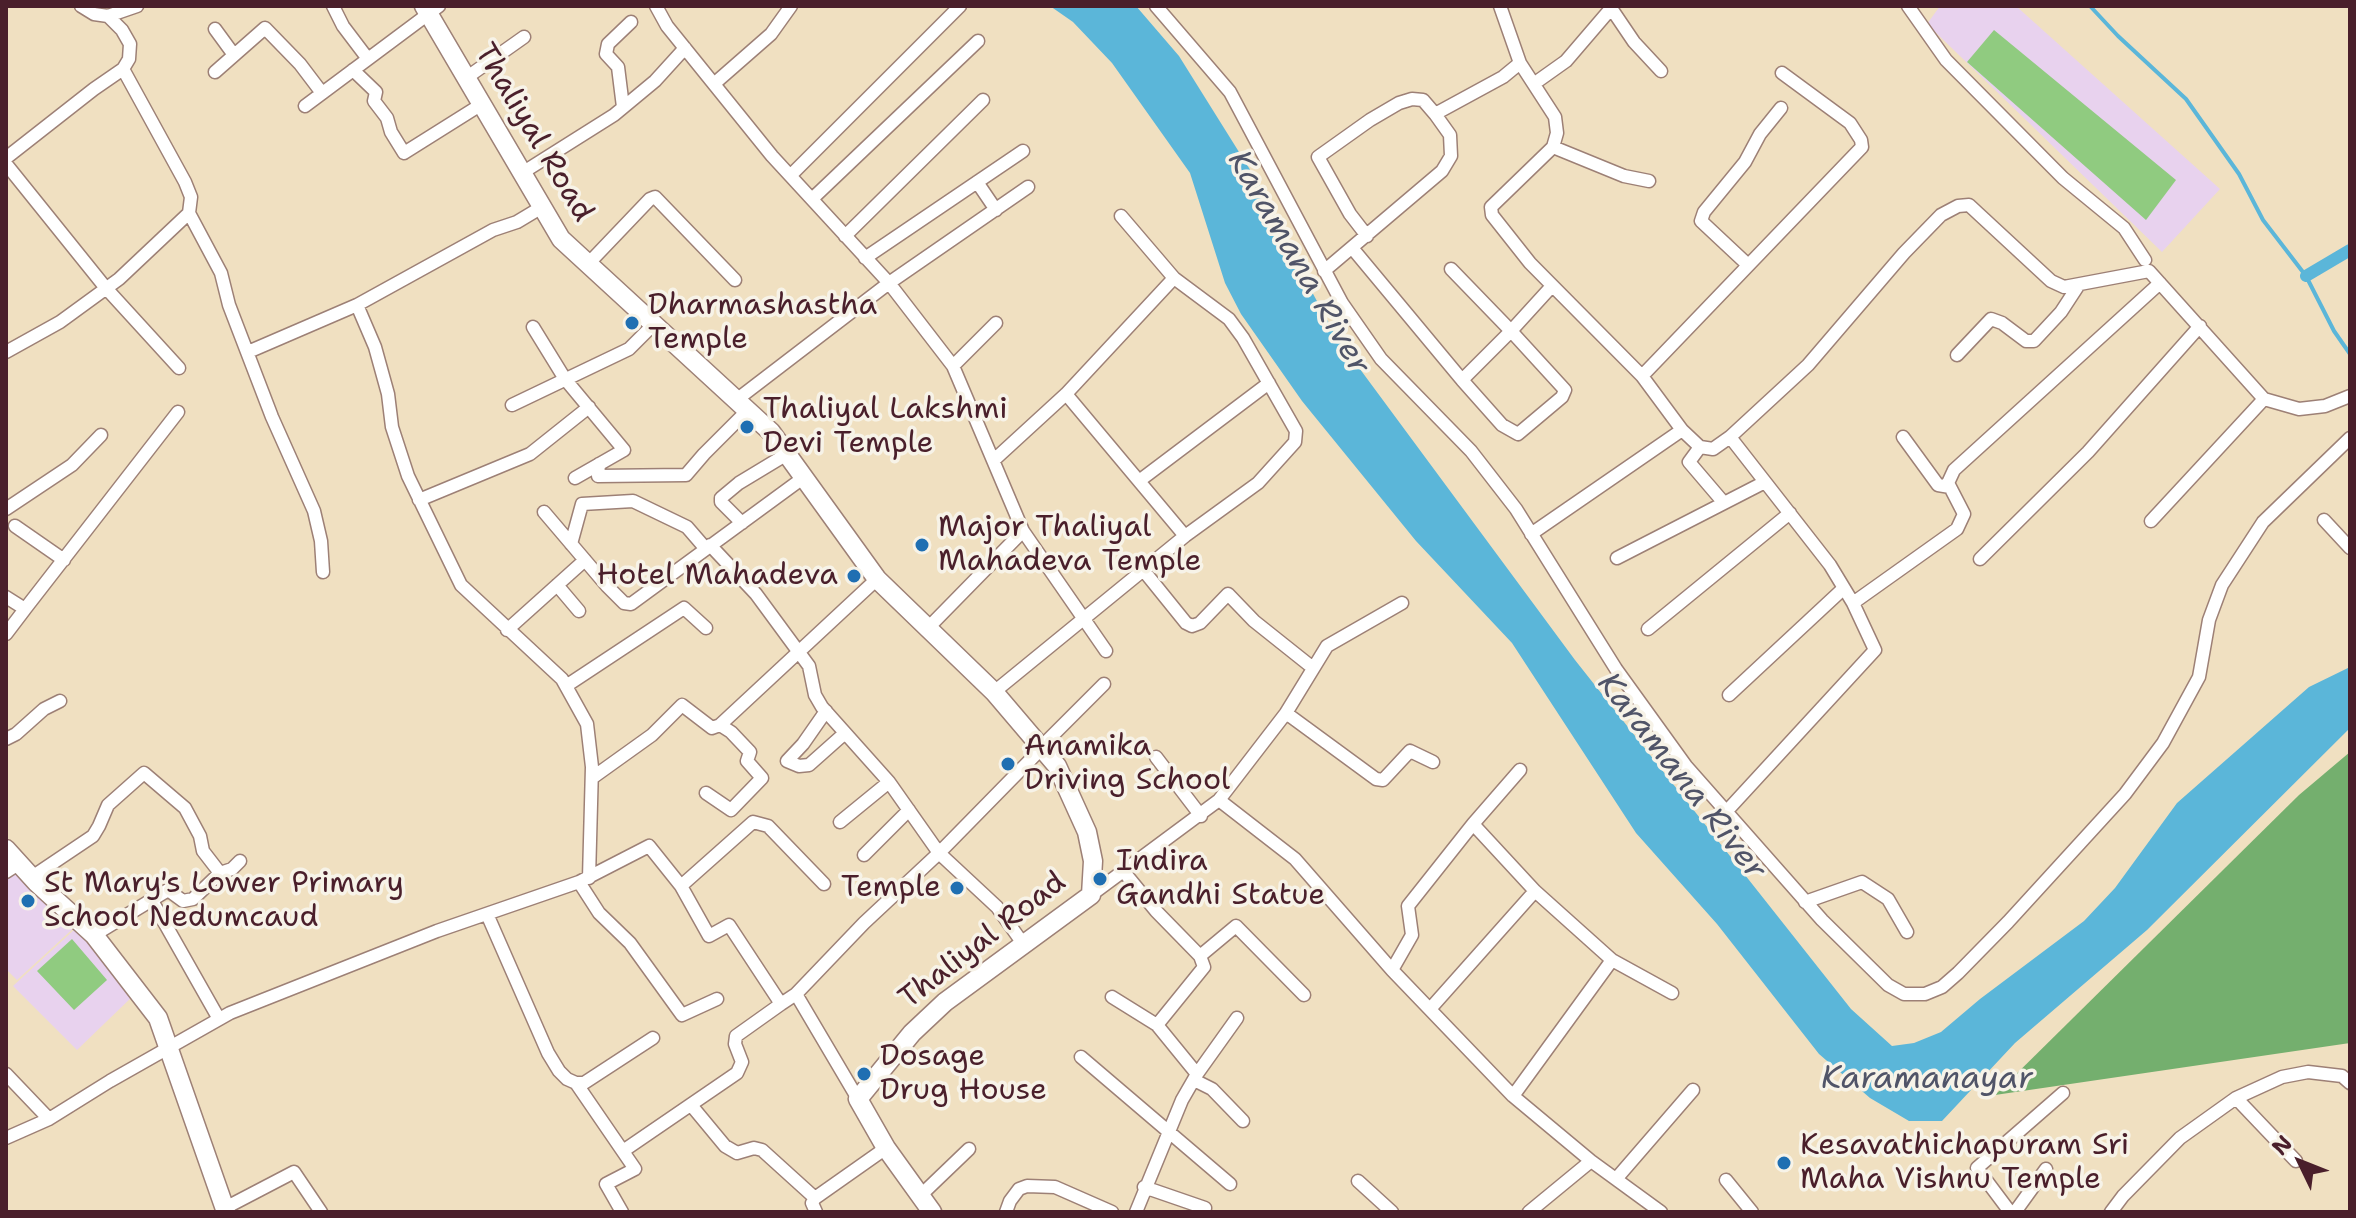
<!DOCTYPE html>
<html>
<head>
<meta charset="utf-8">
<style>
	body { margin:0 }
	#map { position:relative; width:2356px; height:1218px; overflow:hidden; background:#f0e0c1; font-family:"Shantell Sans",sans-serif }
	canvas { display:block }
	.frame { position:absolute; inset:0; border:8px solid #4a1f2b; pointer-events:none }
	.north { position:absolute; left:2260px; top:1122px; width:80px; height:80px; -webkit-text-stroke:6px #f7f3e8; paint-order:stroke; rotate:313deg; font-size:22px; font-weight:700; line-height:32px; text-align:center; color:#4a1f2b }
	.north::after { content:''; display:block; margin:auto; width:28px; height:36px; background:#4a1f2b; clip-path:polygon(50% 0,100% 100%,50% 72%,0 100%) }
</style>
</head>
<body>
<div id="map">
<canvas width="2356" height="1218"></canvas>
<div class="frame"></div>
<div class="north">N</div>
</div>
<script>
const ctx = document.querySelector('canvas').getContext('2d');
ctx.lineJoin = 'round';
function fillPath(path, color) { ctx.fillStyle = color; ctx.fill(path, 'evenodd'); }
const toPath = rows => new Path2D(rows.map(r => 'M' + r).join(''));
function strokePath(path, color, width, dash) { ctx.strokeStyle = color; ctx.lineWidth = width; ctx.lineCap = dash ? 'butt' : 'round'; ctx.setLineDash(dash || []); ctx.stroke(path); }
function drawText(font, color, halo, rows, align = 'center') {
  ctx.font = font + ' "Shantell Sans",sans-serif'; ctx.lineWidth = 7; ctx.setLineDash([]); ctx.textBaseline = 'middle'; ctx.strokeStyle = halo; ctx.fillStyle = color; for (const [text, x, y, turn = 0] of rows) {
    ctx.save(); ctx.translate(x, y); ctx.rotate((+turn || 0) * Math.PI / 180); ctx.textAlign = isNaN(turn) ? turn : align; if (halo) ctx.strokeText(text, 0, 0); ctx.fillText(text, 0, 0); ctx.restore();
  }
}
fillPath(toPath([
	[1940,6,2016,6,2220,189,2162,252,1927,24],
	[14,870,77,925,17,980,6,969,6,877],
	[75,929,134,995,77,1050,13,986]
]), '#e8d2ee');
fillPath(toPath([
	[1994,30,2176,180,2146,220,1967,62],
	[72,939,107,980,74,1010,37,971]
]), '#90cb80');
fillPath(toPath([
	[2350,752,2350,1043,1995,1095,2299,795]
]), '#74af6e');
fillPath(toPath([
	[1050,6,1136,6,1179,56,1264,192,1299,268,1337,338,1575,660,1851,1009,1892,1046,1914,1043,1941,1032,1980,999,2084,921,2115,888,2177,803,2309,687,2350,667,2350,728,2147,930,2015,1043,1942,1121,1909,1121,1870,1098,1819,1054,1717,924,1636,833,1512,643,1416,541,1302,401,1241,314,1225,283,1190,173,1112,63,1073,22]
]), '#5bb6d9');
strokePath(toPath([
	[2090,6,2118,36,2186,99,2239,174,2263,220,2306,276,2334,331,2350,354]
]), '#5bb6d9', 4);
strokePath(toPath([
	[2306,276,2350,250]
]), '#5bb6d9', 12);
const street = toPath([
	[333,6,343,26,368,59],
	[656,6,667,26,772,156,889,283,735,401],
	[1156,6,1230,92,1342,303,1381,359,1471,451,1516,509,1616,669,1686,766,1822,920,1888,985,1904,994,1925,994,1942,987,1958,973,2008,922,2125,794,2163,743,2199,677,2209,620,2222,585,2263,522,2350,438],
	[1500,6,1520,63,1555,117,1557,133,1553,147,1491,207,1492,215,1530,263,1642,376,1682,430,1700,447,1713,449,1730,437,1830,565,1853,603,1957,529,1964,514,1948,483,1954,470,2160,283],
	[1908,6,1946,60,2063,178,2124,228,2145,260],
	[108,16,137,6],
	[215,29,234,55],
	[353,70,376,92,374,101,387,118,391,132,404,153,482,104],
	[215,72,265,28,300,64,322,93],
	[466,78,524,37],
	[715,83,771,34,791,6],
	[1535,83,1566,61,1608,12,1613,11,1634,42,1661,71],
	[305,106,439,6],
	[623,107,618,67,606,54,608,44,631,22],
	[1553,147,1624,176,1649,181],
	[6,158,94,89,123,69],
	[6,164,105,287,179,368],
	[522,173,614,115,655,81,685,48],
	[791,175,960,6],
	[977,182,996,210],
	[1028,187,889,283,953,366,1023,531,1106,651],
	[812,199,978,41],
	[189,213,221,273,229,305,272,417,314,511,321,541,323,572],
	[1121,216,1174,278,1229,319,1243,338,1296,431,1295,442,1258,483,1185,536],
	[845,236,983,100],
	[1367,236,1350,214,1318,157,1370,120,1399,103,1412,99,1423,100,1435,114],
	[1353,249,1462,380],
	[865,258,1023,151],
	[588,264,650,199,655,197,735,280],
	[1748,265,1701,221,1704,212,1745,162,1760,134,1781,108],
	[1451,269,1511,331,1565,390,1562,397,1518,434,1502,425,1462,380,1511,331,1552,286],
	[1324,271,1442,171,1451,156,1450,135,1435,114,1503,77,1520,63],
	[357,305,375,347,388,394,392,427,408,476,461,585,562,679,587,724,592,767,589,878],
	[533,327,565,379,624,450,575,478],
	[6,352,60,322,119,279,189,213,191,197,185,182,123,69,129,59,130,44,122,30,108,16,94,14,81,6],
	[248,352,357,305,493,230,517,222,542,207],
	[1957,355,1991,319,2002,323,2026,341,2034,341,2061,312,2078,286],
	[953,366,996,323],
	[1642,376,1862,147,1861,140,1850,123,1782,73],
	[512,405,629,349,653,325],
	[1730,437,1808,365,1904,253,1941,215,1958,206,1969,205,2051,281,2064,287,2149,271,2264,399,2299,409,2325,406,2350,396],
	[1903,437,1938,485,1950,487],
	[1700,447,1689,462,1724,503],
	[994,460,1066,394,1174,278],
	[599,464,598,476,686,475,704,454,747,411],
	[1139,481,1269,383],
	[419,500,530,454,589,407],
	[6,509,72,465,101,435],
	[544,512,607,586,624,603,631,604,803,478],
	[2324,520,2350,548],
	[2151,521,2264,399],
	[742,523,721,502,721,498,739,483,787,454],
	[15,526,64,560],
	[1531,534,1682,430],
	[571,544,582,504,633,501,687,527,706,549],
	[710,545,756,594,809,666,815,695,822,707,889,782,939,853,997,907,1024,945],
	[1617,558,1765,482],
	[1980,559,2088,452,2200,326],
	[1144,571,1186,623,1192,626,1200,623,1228,594,1254,621,1313,668],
	[557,585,579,611],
	[6,597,25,609,178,412],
	[927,629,1023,531],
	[1648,629,1790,513],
	[507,630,585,560],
	[6,634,25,609],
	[566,686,684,608,706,628],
	[994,692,1185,536,1066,394],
	[1729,695,1844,588],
	[826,711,803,744,787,761,799,766,809,765,845,733],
	[1286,713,1376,779,1383,780,1410,751,1433,762],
	[6,739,16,734,44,709,60,701],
	[1041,747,1104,684],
	[1156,757,1201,816],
	[592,778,652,735,682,705,712,728,720,725,877,579],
	[706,793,731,810,762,778,747,761,750,752,731,732,720,725],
	[1219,800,1286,713,1327,646,1402,603],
	[1725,813,1875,650,1853,603],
	[840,822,889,782],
	[1473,824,1520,770],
	[864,855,909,810],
	[6,872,20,863],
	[1124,872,1156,911,1200,956,1204,967,1157,1025,1197,1074,1182,1100,1136,1212],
	[32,877,93,836,99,826,108,805,144,773,185,808,200,836,203,851,220,873],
	[579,882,599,913,630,943,682,1015,717,999],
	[681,886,753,822,768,826,824,884],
	[1091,895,1219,800,1295,859,1392,970,1513,1096,1591,1161,1661,1212],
	[151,899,219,1019],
	[1805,902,1862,882,1888,899,1907,932],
	[487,914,548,1053,559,1071,567,1079,576,1083,584,1083,653,1038],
	[94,935,168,890,183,901,193,899,220,873,232,869,240,861],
	[1200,956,1236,926,1304,995],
	[1392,970,1412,935,1408,906,1473,824,1535,891,1612,960,1672,993],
	[796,994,858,1099],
	[1112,997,1157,1025],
	[1430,1009,1535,891],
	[1081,1057,1230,1184],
	[6,1074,49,1119],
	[1197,1074,1237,1018],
	[1194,1080,1212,1089,1243,1121],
	[576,1083,635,1169,606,1184,622,1212],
	[1513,1096,1612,960],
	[2236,1098,2296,1161],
	[691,1105,725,1146,737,1153,754,1148,762,1150,815,1198],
	[6,1138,49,1119,110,1081,230,1013,437,931,579,882,649,846,681,886,709,936,729,925,781,1004,796,994,864,923,939,853,1042,748],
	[623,1151,737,1073,742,1062,735,1044,736,1036,781,1004],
	[1616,1179,1693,1090],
	[1726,1180,1752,1212],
	[1358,1181,1392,1212],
	[1144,1187,1205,1208],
	[920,1196,969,1149],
	[225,1208,294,1172,321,1212],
	[816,1212,812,1203,815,1198,886,1148],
	[1006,1212,1010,1201,1019,1189,1027,1186,1055,1187,1112,1212],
	[1529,1212,1591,1161],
	[2010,1212,1977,1168,2063,1093],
	[2015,1212,2046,1169],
	[2111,1212,2123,1196,2180,1138,2236,1098,2282,1077,2308,1072,2342,1076,2350,1083]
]);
const secondary = toPath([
	[424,6,561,239,771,432,877,579,994,692,1057,766,1087,832,1093,861,1091,895,945,1002,912,1033,858,1099,886,1148,932,1212],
	[6,849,36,882,94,935,158,1018,226,1212]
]);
strokePath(street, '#9d8076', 15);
strokePath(secondary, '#9d8076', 21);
strokePath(street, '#fff', 12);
strokePath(secondary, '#fff', 18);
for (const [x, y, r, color] of [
	[632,323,8,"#1f6fb2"],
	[747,427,8,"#1f6fb2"],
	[922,545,8,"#1f6fb2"],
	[854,576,8,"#1f6fb2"],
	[1008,764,8,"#1f6fb2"],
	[1100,879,8,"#1f6fb2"],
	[957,888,8,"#1f6fb2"],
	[28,901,8,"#1f6fb2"],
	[864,1074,8,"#1f6fb2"],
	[1784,1163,8,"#1f6fb2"]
]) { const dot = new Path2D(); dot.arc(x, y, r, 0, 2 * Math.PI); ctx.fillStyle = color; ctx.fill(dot); strokePath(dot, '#f7f3e8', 3); }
drawText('30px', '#4a1f2b', '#f7f3e8', [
	["Thaliyal Road",533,133,59],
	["Thaliyal Road",983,941,-38]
]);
drawText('30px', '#4a1f2b', '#f7f3e8', [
	["Dharmashastha",648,306],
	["Temple",648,340],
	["Thaliyal Lakshmi",763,410],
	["Devi Temple",763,444],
	["Major Thaliyal",938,528],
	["Mahadeva Temple",938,562],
	["Hotel Mahadeva",838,576,"right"],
	["Anamika",1024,747],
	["Driving School",1024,781],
	["Indira",1116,862],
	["Gandhi Statue",1116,896],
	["St Mary's Lower Primary",44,884],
	["School Nedumcaud",44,918],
	["Temple",941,888,"right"],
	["Dosage",880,1057],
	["Drug House",880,1091],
	["Kesavathichapuram Sri",1800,1146],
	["Maha Vishnu Temple",1800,1180]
], 'left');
drawText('italic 32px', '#505468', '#f7f3e8', [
	["Karamana River",1298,263,60],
	["Karamana River",1681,777,52],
	["Karamanayar",1927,1080]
]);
</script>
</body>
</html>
